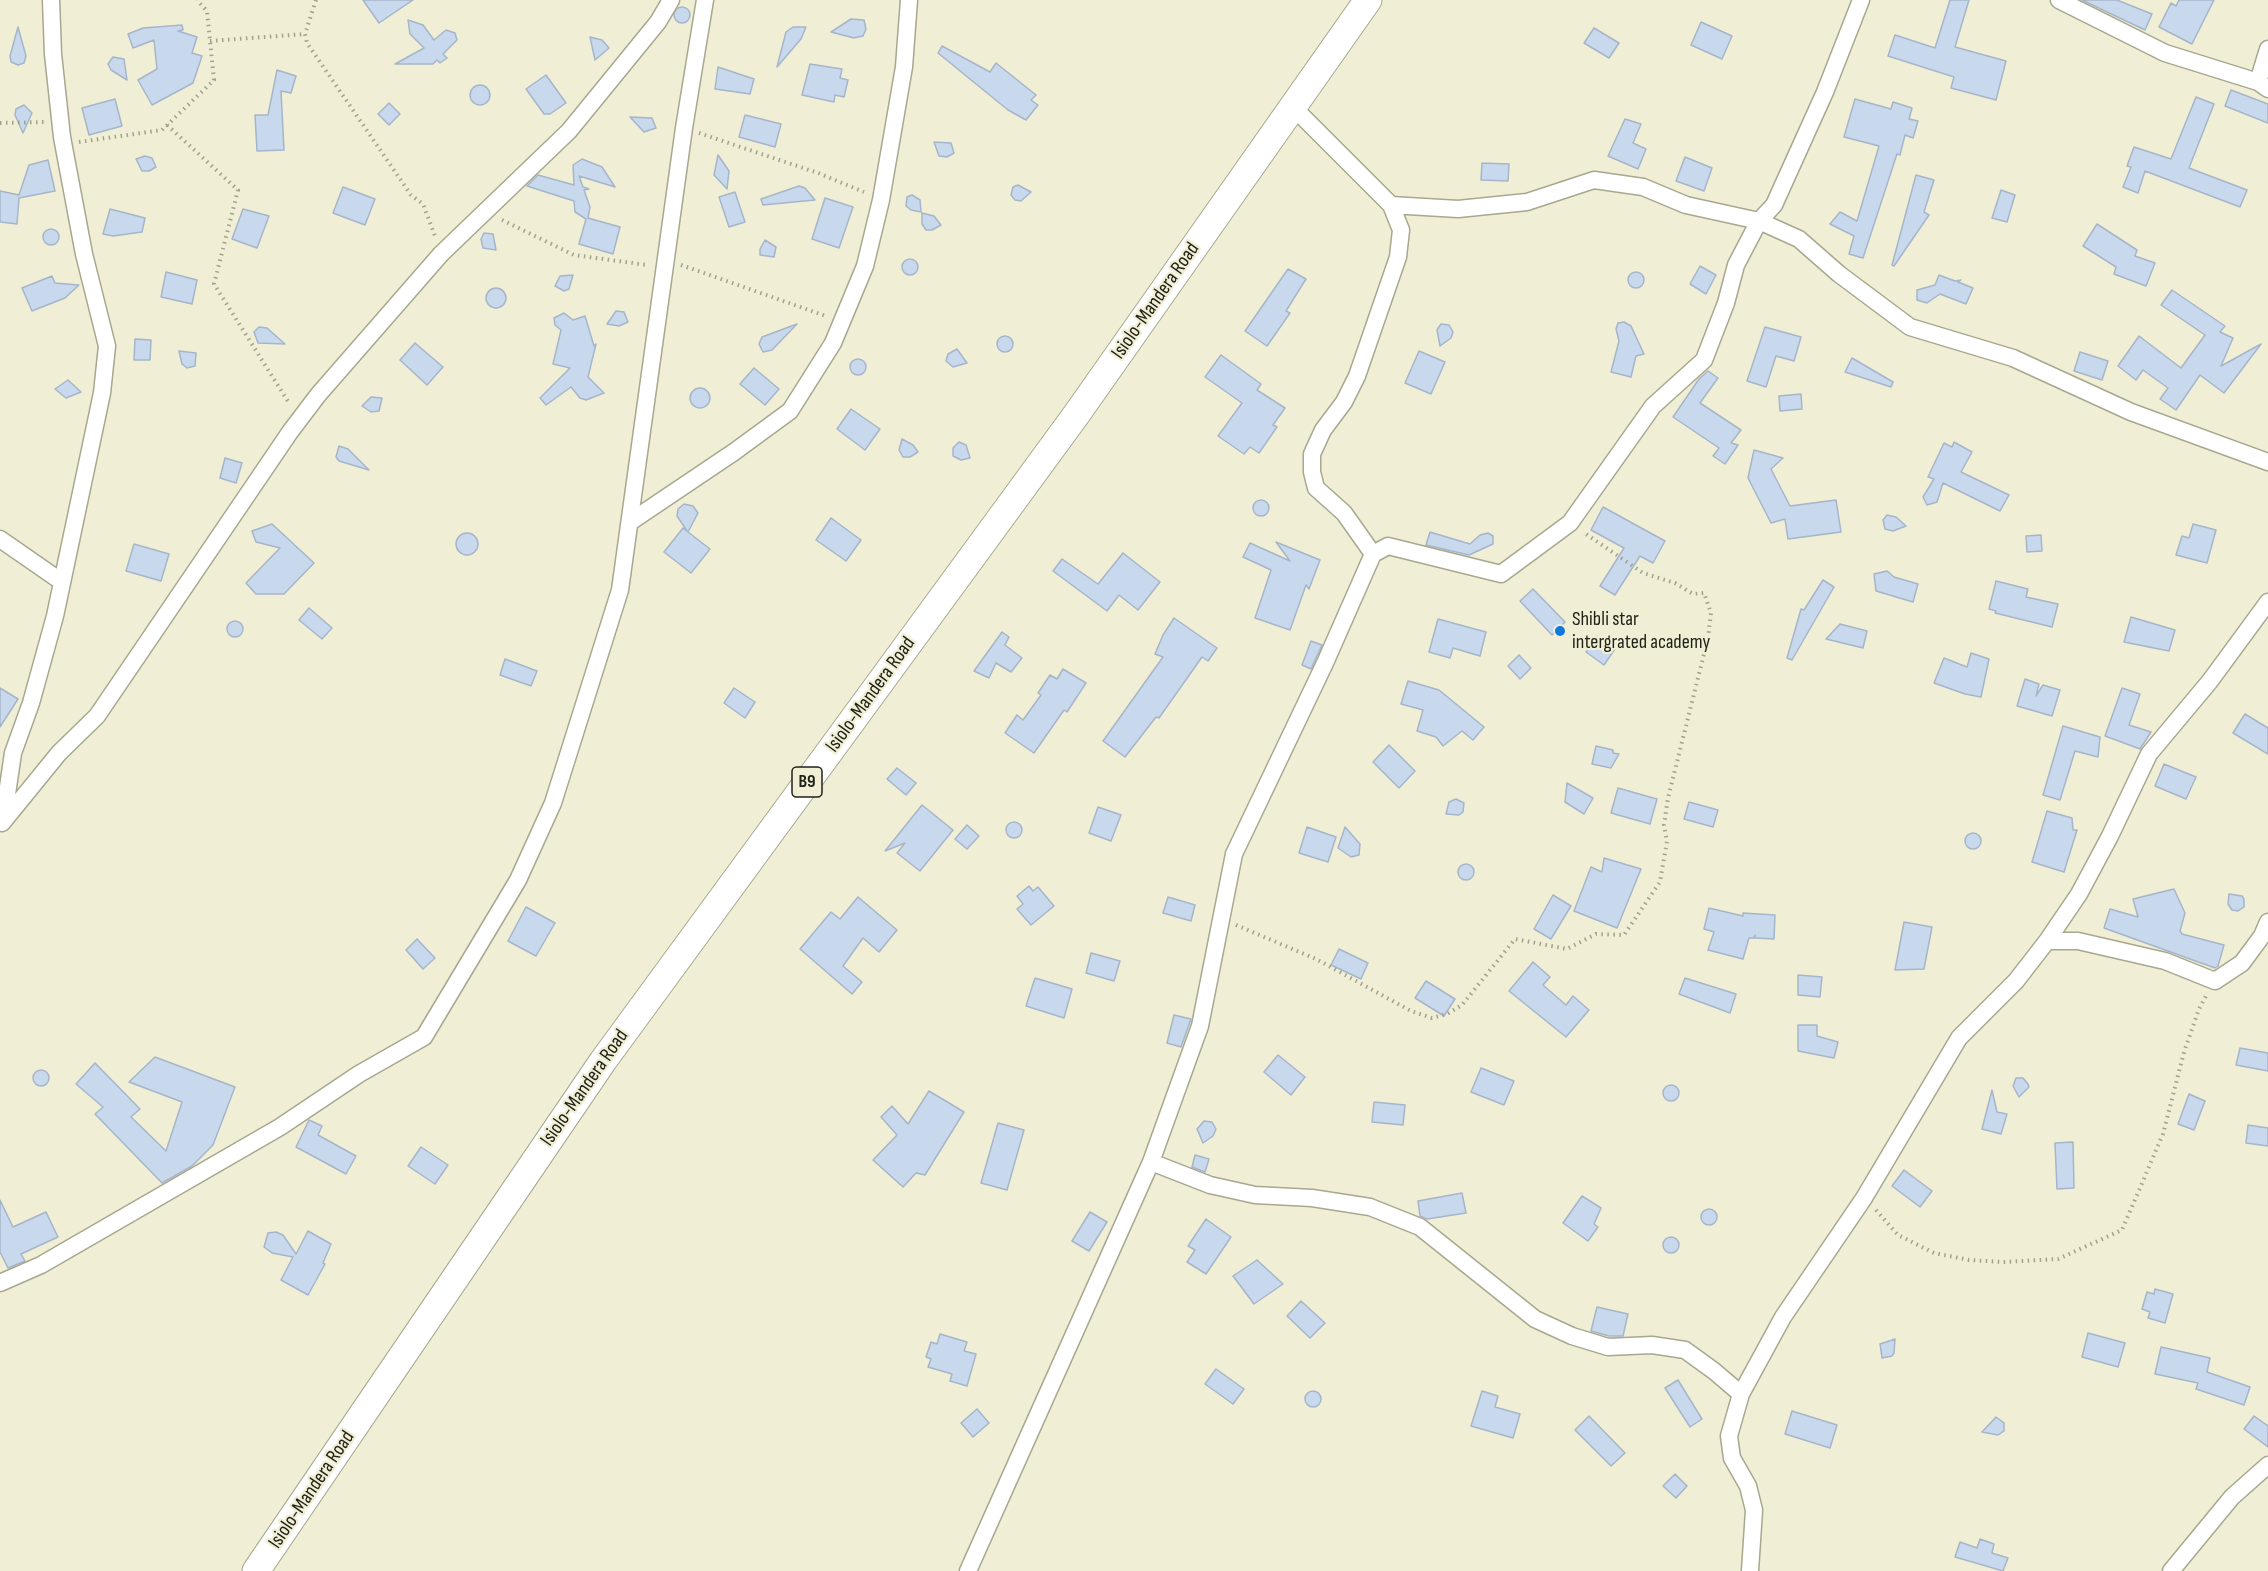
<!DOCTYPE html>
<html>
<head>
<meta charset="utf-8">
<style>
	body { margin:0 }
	canvas { display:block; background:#f0efd5 }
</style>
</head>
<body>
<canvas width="2268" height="1571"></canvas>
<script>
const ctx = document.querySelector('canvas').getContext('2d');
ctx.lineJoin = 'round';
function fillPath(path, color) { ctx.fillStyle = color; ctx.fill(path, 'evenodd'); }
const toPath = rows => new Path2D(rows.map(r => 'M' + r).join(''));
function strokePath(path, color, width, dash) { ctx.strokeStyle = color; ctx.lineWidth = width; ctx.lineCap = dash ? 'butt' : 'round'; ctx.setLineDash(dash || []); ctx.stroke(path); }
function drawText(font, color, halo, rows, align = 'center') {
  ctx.font = font + ' "Sofia Sans Condensed",sans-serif'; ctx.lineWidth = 4.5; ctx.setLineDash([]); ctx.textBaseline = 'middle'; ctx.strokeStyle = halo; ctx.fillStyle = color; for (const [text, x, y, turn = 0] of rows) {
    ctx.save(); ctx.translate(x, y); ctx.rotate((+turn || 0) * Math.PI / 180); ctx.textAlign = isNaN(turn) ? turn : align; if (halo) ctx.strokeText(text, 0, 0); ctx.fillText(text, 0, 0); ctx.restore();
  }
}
const building = toPath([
	[363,0,413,0,379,23,363,0],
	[1950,0,1969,0,1955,47,2006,61,1996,100,1951,88,1954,77,1888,56,1895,35,1935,48,1950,0],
	[2082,0,2117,0,2152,14,2145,30,2082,0],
	[2179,0,2214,0,2192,44,2159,27,2171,3,2176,6,2179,0],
	'674 15a8 8 0 1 1 16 0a8 8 0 1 1-16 0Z',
	[851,19,864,20,866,29,863,36,854,38,831,32,851,19],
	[408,20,423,25,434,40,446,30,455,33,457,40,443,54,447,58,440,63,437,60,433,64,395,64,424,48,410,34,408,20],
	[1701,22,1732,36,1722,59,1691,45,1701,22],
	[182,25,183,30,178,31,197,37,192,53,202,56,193,83,152,105,138,80,157,69,154,40,133,48,128,34,143,28,182,25],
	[18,27,26,56,24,63,18,65,11,62,10,56,18,27],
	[793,27,806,27,801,39,777,67,786,32,793,27],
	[1594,28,1619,43,1609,58,1584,43,1594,28],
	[590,37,602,40,609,48,595,60,590,37],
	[942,46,990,72,996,63,1036,95,1031,100,1038,105,1026,120,1008,110,938,53,942,46],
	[113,57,124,59,127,80,111,70,108,64,113,57],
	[810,64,842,69,840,78,848,80,844,97,835,95,834,102,802,95,810,64],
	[718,67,754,79,750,94,715,89,718,67],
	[277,70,296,76,291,93,281,91,284,150,257,151,255,115,268,115,277,70],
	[546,75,566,103,550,114,544,114,526,89,546,75],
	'470 95a10 10 0 1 1 20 0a10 10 0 1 1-20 0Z',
	[2231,90,2268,104,2268,123,2225,106,2231,90],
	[2196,97,2214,104,2189,168,2247,190,2240,207,2145,171,2138,193,2123,187,2131,167,2127,166,2134,147,2171,159,2196,97],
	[115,99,122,126,89,135,82,108,115,99],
	[1855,99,1891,109,1893,102,1912,108,1909,119,1918,121,1913,138,1905,135,1900,155,1897,154,1863,258,1849,254,1854,236,1830,224,1840,212,1857,221,1879,146,1844,137,1855,99],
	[389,103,400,114,389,125,378,114,389,103],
	[24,105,32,113,23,133,15,115,16,109,24,105],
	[745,115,781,124,775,147,739,137,745,115],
	[630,117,652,118,656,128,644,132,630,117],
	[1625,119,1641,124,1633,143,1646,149,1638,169,1608,156,1625,119],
	[934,142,951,143,954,153,947,157,939,156,934,142],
	[718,155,729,171,727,189,714,175,718,155],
	[145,156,152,158,156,167,149,171,142,171,136,159,145,156],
	[1685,157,1712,168,1704,191,1676,181,1685,157],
	[582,159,602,167,615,187,579,176,583,187,589,189,584,190,590,207,588,218,620,227,613,254,579,244,586,219,575,212,574,201,527,186,538,175,574,185,573,165,582,159],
	[48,160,55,191,19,198,17,224,0,222,0,191,19,195,29,165,48,160],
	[1482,163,1509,164,1508,181,1481,180,1482,163],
	[1916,175,1934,180,1924,212,1929,215,1894,266,1892,265,1916,175],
	[1018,185,1031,192,1021,201,1015,200,1011,195,1013,187,1018,185],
	[799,186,805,188,815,200,763,205,761,199,799,186],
	[343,187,375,199,365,225,333,213,343,187],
	[2001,190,2015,195,2007,222,1992,218,2001,190],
	[735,192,745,222,729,227,719,197,735,192],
	[912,195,920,200,921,212,911,210,906,206,907,197,912,195],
	[825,198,853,207,839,248,812,239,825,198],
	[110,209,145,218,142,232,113,236,103,234,110,209],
	[243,209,269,216,257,248,232,239,243,209],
	[922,213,934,216,941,225,932,230,926,230,922,224,922,213],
	[2097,224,2137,250,2135,256,2155,263,2146,286,2114,274,2116,267,2083,246,2097,224],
	'43 237a8 8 0 1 1 16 0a8 8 0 1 1-16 0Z',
	[484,233,493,234,496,250,483,248,481,239,484,233],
	[765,240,776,247,774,257,760,255,760,249,765,240],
	'902 267a8 8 0 1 1 16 0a8 8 0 1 1-16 0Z',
	[1700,266,1716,275,1706,294,1690,284,1700,266],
	[1288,269,1306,279,1286,311,1290,313,1267,346,1245,331,1288,269],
	'1628 280a8 8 0 1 1 16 0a8 8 0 1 1-16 0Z',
	[166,272,197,280,192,304,161,297,166,272],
	[573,275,569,289,564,291,555,286,560,276,573,275],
	[1939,275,1955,281,1961,280,1958,282,1973,288,1966,304,1940,294,1927,303,1917,300,1917,290,1935,285,1939,275],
	[52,276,55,283,79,285,65,298,32,311,22,288,52,276],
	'486 298a10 10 0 1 1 20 0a10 10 0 1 1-20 0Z',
	[2172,290,2225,326,2220,332,2233,338,2221,366,2261,344,2224,393,2200,375,2176,410,2160,399,2168,388,2143,370,2136,380,2118,366,2139,336,2181,368,2205,335,2161,305,2172,290],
	[616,311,624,312,628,322,619,326,607,324,616,311],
	[564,313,573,320,585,316,594,346,596,344,588,377,604,393,586,400,580,398,571,387,546,405,540,398,570,368,553,364,561,330,555,325,554,318,564,313],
	[1624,322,1631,326,1644,354,1636,356,1631,377,1611,372,1619,341,1616,329,1618,323,1624,322],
	[797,324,772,350,763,352,759,344,762,337,797,324],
	[1441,324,1449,325,1453,332,1451,338,1440,346,1437,330,1441,324],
	[259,327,267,328,285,344,258,343,254,332,259,327],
	[1765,327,1801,337,1794,361,1776,356,1766,387,1747,381,1765,327],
	'997 344a8 8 0 1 1 16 0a8 8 0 1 1-16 0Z',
	[135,339,151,340,150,360,134,360,135,339],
	[415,343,443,367,427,385,400,360,415,343],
	[957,349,967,363,953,367,946,361,948,354,957,349],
	[179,351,196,353,195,366,187,368,182,364,179,351],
	[1419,351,1445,362,1431,394,1405,383,1419,351],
	[2080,352,2108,361,2102,380,2074,371,2080,352],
	[1221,355,1261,384,1257,390,1285,408,1273,425,1277,427,1259,453,1250,447,1244,454,1218,436,1242,403,1205,377,1221,355],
	[1852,358,1893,382,1891,387,1845,372,1852,358],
	'850 367a8 8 0 1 1 16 0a8 8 0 1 1-16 0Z',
	[754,368,779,389,765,405,740,384,754,368],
	[1708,371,1718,378,1700,403,1741,430,1731,443,1738,445,1725,464,1713,456,1719,448,1673,417,1699,379,1708,371],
	[68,380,81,392,66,398,55,389,68,380],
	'690 398a10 10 0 1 1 20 0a10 10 0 1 1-20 0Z',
	[1801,394,1802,409,1780,411,1779,396,1801,394],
	[371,397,382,398,379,411,371,412,362,406,371,397],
	[851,409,880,429,865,450,837,429,851,409],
	[902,439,913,445,918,452,910,457,903,457,899,450,902,439],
	[959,442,966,445,970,458,961,460,953,456,953,448,959,442],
	[1954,442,1972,452,1961,472,2009,495,2000,511,1943,483,1937,502,1927,505,1923,497,1934,479,1928,477,1944,443,1952,447,1954,442],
	[339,446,348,449,369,470,339,461,336,457,339,446],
	[1754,450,1783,458,1771,469,1790,506,1836,500,1841,532,1788,539,1785,519,1771,523,1748,478,1754,450],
	[225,458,242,463,236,483,220,478,225,458],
	'1253 508a8 8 0 1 1 16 0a8 8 0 1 1-16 0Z',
	[684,504,693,506,698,513,688,532,710,549,691,573,664,552,683,528,687,531,677,516,678,509,684,504],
	[1603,507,1665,541,1653,563,1640,556,1615,595,1600,586,1624,548,1591,530,1603,507],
	[1887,515,1896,517,1906,526,1893,531,1885,529,1883,520,1887,515],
	[831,518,861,540,846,561,816,540,831,518],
	[272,524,314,563,284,594,256,594,246,583,280,548,256,542,252,531,272,524],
	[2193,524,2216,530,2207,563,2176,555,2182,536,2189,538,2193,524],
	[1430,532,1470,544,1480,535,1488,533,1493,536,1493,544,1469,555,1426,545,1430,532],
	'456 544a11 11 0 1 1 22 0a11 11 0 1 1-22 0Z',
	[2041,535,2042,551,2027,552,2026,536,2041,535],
	[1276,542,1320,560,1309,589,1306,585,1290,630,1255,618,1271,570,1243,557,1250,543,1290,561,1276,542],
	[134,544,169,554,161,581,126,571,134,544],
	[1123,553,1160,582,1138,610,1119,595,1107,611,1053,571,1062,559,1098,584,1123,553],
	[1887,571,1894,577,1918,584,1913,602,1876,591,1874,574,1887,571],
	[1823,580,1834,587,1792,660,1787,658,1801,609,1804,610,1823,580],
	[1996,581,2028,589,2026,597,2058,604,2052,627,1995,613,1996,611,1989,609,1996,581],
	[1533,589,1565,622,1552,635,1520,601,1533,589],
	[309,608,332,628,322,639,299,620,309,608],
	[2131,617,2175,630,2169,651,2124,642,2131,617],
	[1174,618,1217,648,1208,661,1202,657,1159,718,1156,717,1125,757,1103,741,1163,657,1155,654,1163,635,1174,618],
	[1438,619,1486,632,1480,656,1453,648,1450,658,1429,652,1438,619],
	'227 629a8 8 0 1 1 16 0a8 8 0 1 1-16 0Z',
	[1840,624,1867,631,1863,648,1826,639,1840,624],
	[1002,632,1009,637,1005,645,1022,658,1011,672,996,663,989,678,974,671,1002,632],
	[1597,637,1615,649,1604,665,1586,652,1597,637],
	[1311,641,1322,645,1311,669,1302,665,1311,641],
	[1971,653,1989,659,1981,697,1965,694,1934,683,1944,658,1967,667,1971,653],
	[1519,655,1531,668,1520,679,1508,666,1519,655],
	[505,659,537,671,531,686,500,675,505,659],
	[1063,669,1086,683,1067,712,1064,710,1034,753,1005,733,1017,715,1023,720,1041,695,1038,693,1050,675,1057,679,1063,669],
	[2025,679,2039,684,2036,696,2043,685,2060,690,2052,716,2017,706,2025,679],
	[1408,681,1439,690,1484,727,1473,740,1462,731,1443,746,1436,737,1417,731,1423,710,1401,704,1408,681],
	[0,688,18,699,0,727,0,688],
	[734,688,755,702,745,718,724,703,734,688],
	[2122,688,2140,694,2129,725,2151,732,2140,749,2105,736,2122,688],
	[2245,714,2268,728,2268,754,2233,733,2245,714],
	[2063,726,2100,737,2098,757,2075,751,2060,800,2043,795,2063,726],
	[1389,745,1415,771,1399,788,1373,762,1389,745],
	[1596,746,1613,750,1613,753,1619,754,1611,768,1592,764,1596,746],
	[2164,764,2196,777,2186,799,2155,786,2164,764],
	[897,768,916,783,906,795,887,779,897,768],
	[1567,783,1593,798,1584,814,1565,802,1567,783],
	[1618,788,1657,799,1650,824,1611,813,1618,788],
	[1456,799,1464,803,1463,812,1459,815,1446,814,1449,802,1456,799],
	[1689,802,1718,810,1713,827,1684,819,1689,802],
	[922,805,953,830,920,871,897,853,905,843,885,851,922,805],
	[1098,807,1121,815,1111,841,1089,833,1098,807],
	[2047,811,2072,818,2073,830,2077,830,2064,872,2032,862,2047,811],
	'1006 830a8 8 0 1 1 16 0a8 8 0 1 1-16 0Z',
	[967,825,979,836,967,849,955,839,967,825],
	[1307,827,1336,837,1328,862,1299,853,1307,827],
	[1345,827,1360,844,1359,855,1351,857,1338,848,1345,827],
	'1965 841a8 8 0 1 1 16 0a8 8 0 1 1-16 0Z',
	[1604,858,1641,869,1617,928,1574,911,1591,867,1602,872,1604,858],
	'1458 872a8 8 0 1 1 16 0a8 8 0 1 1-16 0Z',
	[1029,886,1033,891,1038,887,1054,906,1031,925,1017,909,1023,904,1017,896,1029,886],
	[2174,889,2185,913,2180,931,2182,934,2224,945,2218,966,2215,968,2104,928,2110,909,2138,917,2133,899,2174,889],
	[2229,894,2242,896,2244,899,2244,907,2238,911,2232,910,2228,904,2229,894],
	[1553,895,1571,906,1551,939,1534,929,1553,895],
	[858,897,897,930,879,952,863,938,843,966,862,982,852,994,800,949,831,912,840,919,858,897],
	[1168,897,1195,905,1191,921,1163,913,1168,897],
	[526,907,555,923,536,956,508,941,526,907],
	[1709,908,1743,916,1743,913,1775,915,1774,939,1755,938,1755,935,1754,938,1749,938,1743,959,1708,950,1714,932,1704,929,1709,908],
	[1904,922,1932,927,1924,969,1895,970,1904,922],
	[417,939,435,958,423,969,406,950,417,939],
	[1339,949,1368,963,1361,979,1331,965,1339,949],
	[1091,953,1120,961,1114,981,1086,973,1091,953],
	[1533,962,1550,977,1543,985,1566,1005,1573,996,1589,1010,1566,1037,1509,991,1533,962],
	[1798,975,1822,977,1820,997,1798,995,1798,975],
	[1035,978,1072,989,1064,1018,1026,1006,1035,978],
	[1685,978,1736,994,1730,1013,1679,994,1685,978],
	[1426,981,1455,999,1444,1016,1415,998,1426,981],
	[1174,1015,1191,1019,1181,1047,1167,1043,1174,1015],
	[1798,1025,1817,1025,1817,1036,1838,1042,1834,1058,1798,1051,1798,1025],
	[2240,1048,2268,1053,2268,1071,2236,1065,2240,1048],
	[1278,1055,1305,1077,1291,1095,1264,1072,1278,1055],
	[155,1057,235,1087,213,1145,192,1166,162,1183,95,1114,103,1107,76,1084,95,1063,140,1109,131,1117,166,1151,182,1102,129,1082,155,1057],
	[1481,1068,1514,1081,1504,1105,1471,1092,1481,1068],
	'33 1078a8 8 0 1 1 16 0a8 8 0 1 1-16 0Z',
	[2016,1078,2023,1078,2028,1084,2029,1087,2019,1097,2013,1086,2016,1078],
	'1663 1093a8 8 0 1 1 16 0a8 8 0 1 1-16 0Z',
	[1992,1090,1997,1112,2007,1114,2001,1134,1982,1129,1992,1090],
	[929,1091,964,1112,925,1175,916,1173,903,1187,873,1160,897,1135,881,1117,892,1106,908,1124,929,1091],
	[2189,1094,2205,1101,2194,1130,2178,1124,2189,1094],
	[1374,1102,1405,1105,1403,1125,1372,1122,1374,1102],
	[309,1120,322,1126,318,1135,356,1156,346,1174,296,1147,309,1120],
	[1204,1121,1212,1122,1216,1129,1213,1136,1203,1143,1197,1129,1204,1121],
	[998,1123,1024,1130,1007,1190,981,1183,998,1123],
	[2248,1125,2268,1128,2268,1146,2246,1143,2248,1125],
	[2073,1142,2074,1188,2057,1189,2055,1143,2073,1142],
	[421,1147,448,1165,435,1184,408,1166,421,1147],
	[1195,1155,1209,1159,1205,1172,1192,1167,1195,1155],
	[1904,1170,1932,1191,1920,1207,1892,1186,1904,1170],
	[1462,1193,1466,1213,1427,1219,1420,1216,1418,1201,1462,1193],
	[1582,1196,1601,1208,1594,1224,1598,1227,1588,1241,1563,1223,1582,1196],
	[0,1200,13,1227,46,1212,58,1237,21,1254,25,1261,8,1268,0,1252,0,1200],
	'1701 1217a8 8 0 1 1 16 0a8 8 0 1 1-16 0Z',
	[1090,1212,1107,1222,1089,1251,1072,1241,1090,1212],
	[1206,1219,1231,1237,1206,1274,1187,1262,1195,1250,1188,1246,1206,1219],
	[308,1231,331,1244,323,1263,325,1264,308,1295,281,1280,293,1257,272,1253,264,1247,268,1233,276,1232,283,1235,296,1254,308,1231],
	'1663 1245a8 8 0 1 1 16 0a8 8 0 1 1-16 0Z',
	[1257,1260,1283,1284,1254,1304,1233,1276,1257,1260],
	[2155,1289,2173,1294,2165,1323,2148,1318,2150,1312,2142,1309,2147,1292,2154,1294,2155,1289],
	[1301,1301,1325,1323,1310,1338,1287,1316,1301,1301],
	[1597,1307,1628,1314,1623,1336,1609,1336,1591,1331,1597,1307],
	[2088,1333,2125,1343,2118,1367,2082,1357,2088,1333],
	[940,1334,967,1342,964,1351,976,1354,967,1386,950,1381,952,1374,928,1367,931,1359,926,1357,931,1342,937,1344,940,1334],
	[1895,1339,1894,1353,1892,1356,1882,1358,1880,1344,1895,1339],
	[2161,1347,2210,1358,2207,1372,2250,1387,2244,1405,2196,1389,2198,1383,2155,1374,2161,1347],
	[1216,1369,1244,1389,1233,1404,1205,1384,1216,1369],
	[1678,1380,1702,1419,1690,1427,1665,1388,1678,1380],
	'1305 1399a8 8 0 1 1 16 0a8 8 0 1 1-16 0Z',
	[1482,1391,1498,1396,1495,1407,1520,1414,1513,1438,1471,1426,1482,1391],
	[977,1409,989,1423,973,1437,961,1423,977,1409],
	[1792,1411,1837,1425,1830,1448,1785,1434,1792,1411],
	[1589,1416,1625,1453,1611,1466,1575,1430,1589,1416],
	[2254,1416,2268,1426,2268,1447,2244,1429,2254,1416],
	[1996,1417,2004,1423,2004,1431,1998,1435,1982,1432,1996,1417],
	[1675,1474,1687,1486,1676,1498,1663,1486,1675,1474],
	[1980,1539,1994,1544,1992,1553,2008,1558,2003,1571,1955,1557,1960,1542,1977,1548,1980,1539]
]);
fillPath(building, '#c8d9ed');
strokePath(building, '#a6b5c9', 1.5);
const minor = toPath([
	[2059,0,2165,53,2258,82],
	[2268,49,2258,82,2268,89],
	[1293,107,1391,205,1401,230,1398,257,1357,376,1344,402,1323,430,1312,454,1312,472,1316,488,1344,513,1373,554],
	[1391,205,1458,209,1527,202,1594,180,1643,187,1686,205,1759,221,1799,239,1839,274,1910,327,2013,358,2131,412,2268,462],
	[630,522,734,452,790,411,833,343,865,266,881,200,904,67,909,0],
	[0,539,62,582],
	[3,821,13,753,31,703,55,616,102,393,107,346,84,254,62,137,53,54,51,0],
	[2,823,59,753,97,716,290,432,318,395,441,254,569,131,658,22,671,0],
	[2047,941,2078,941,2165,961,2215,981,2242,963,2262,936,2268,922],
	[1151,1162,1210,1185,1255,1195,1312,1198,1370,1207,1420,1227,1535,1319,1572,1336,1608,1347,1652,1345,1685,1350,1714,1371,1741,1394],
	[0,1283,41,1265,280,1127,359,1074,424,1037,518,880,553,803,620,590,684,128,705,0],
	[968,1571,1151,1162,1200,1026,1234,854,1325,663,1373,554,1388,546,1501,574,1570,523,1653,406,1704,360,1726,303,1736,265,1759,221,1774,205,1825,92,1861,0],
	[1750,1571,1754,1510,1748,1486,1732,1458,1729,1436,1741,1394,1783,1317,1864,1198,1959,1038,2016,981,2047,941,2079,894,2110,836,2149,754,2210,681,2268,602],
	[2171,1571,2232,1497,2268,1465]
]);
const trunk = toPath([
	[256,1571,603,1061,1076,415,1368,0]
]);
strokePath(minor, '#a8a78f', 19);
strokePath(trunk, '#a8a78f', 29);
strokePath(toPath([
	[316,0,305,34,307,43,411,195,423,204,435,236],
	[210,41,305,34],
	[0,123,45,122],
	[167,125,238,190,214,284,289,403],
	[699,133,818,173,864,192],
	[79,142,162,130,214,80,207,11,197,0],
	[502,220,574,255,647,265],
	[681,265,826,316],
	[1236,925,1316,959,1411,1011,1432,1018,1447,1014,1462,1005,1515,939,1567,949,1596,934,1624,935,1660,882,1667,841,1664,825,1668,798,1708,638,1711,613,1704,593,1693,594,1675,583,1643,573,1583,532],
	[1876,1210,1898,1235,1934,1253,1969,1260,2003,1262,2058,1259,2122,1230,2163,1134,2184,1052,2199,1009,2207,994]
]), '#a1a18d', 4, [1.5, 4.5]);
strokePath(minor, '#fff', 16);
strokePath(trunk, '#fff', 27);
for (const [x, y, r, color] of [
	[1560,631,6,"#0e78df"]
]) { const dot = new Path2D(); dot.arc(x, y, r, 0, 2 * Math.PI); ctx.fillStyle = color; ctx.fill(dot); strokePath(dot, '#f0efd5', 2); }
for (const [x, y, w] of [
	[807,782,30]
]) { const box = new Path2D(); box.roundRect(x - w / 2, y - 15, w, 30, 4.5); ctx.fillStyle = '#f0efd5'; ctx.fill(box); strokePath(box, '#212118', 1.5); }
drawText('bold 18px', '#212118', null, [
	["B9",807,782]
]);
drawText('20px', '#212118', '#f0efd5', [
	["Isiolo-Mandera Road",1156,301,-55],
	["Isiolo-Mandera Road",871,695,-54],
	["Isiolo-Mandera Road",585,1088,-55],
	["Isiolo-Mandera Road",312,1490,-56]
]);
drawText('20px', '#212118', '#f0efd5', [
	["Shibli star",1572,620],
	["intergrated academy",1572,643]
], 'left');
</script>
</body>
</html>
